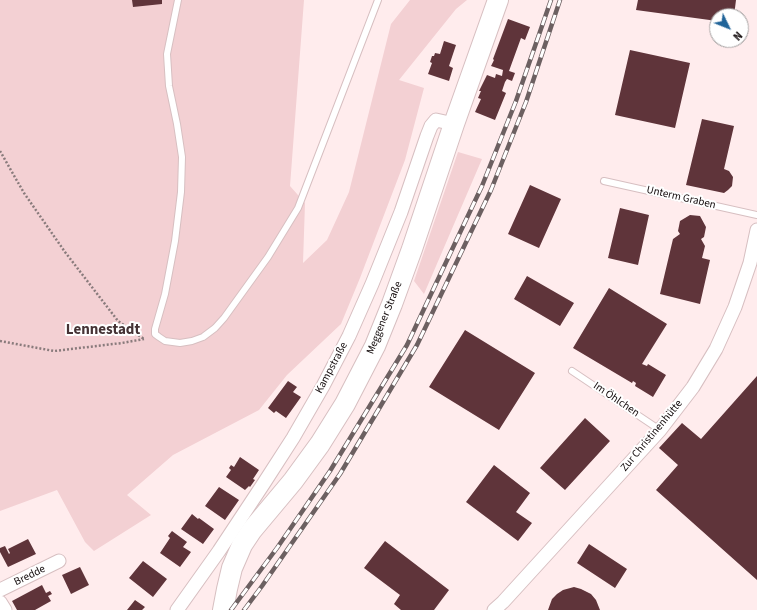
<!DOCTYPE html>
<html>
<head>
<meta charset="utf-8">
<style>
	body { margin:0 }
	#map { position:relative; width:757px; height:610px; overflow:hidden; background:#ffeced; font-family:"Source Sans 3",sans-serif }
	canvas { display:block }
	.north { position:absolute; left:709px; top:8px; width:40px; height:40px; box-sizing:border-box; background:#fff; border:1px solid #a09d9d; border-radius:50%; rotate:133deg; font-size:11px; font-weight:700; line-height:16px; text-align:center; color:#11090a }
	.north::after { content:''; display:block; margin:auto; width:14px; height:18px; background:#206499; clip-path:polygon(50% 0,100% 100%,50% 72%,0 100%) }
</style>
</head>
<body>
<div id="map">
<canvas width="757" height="610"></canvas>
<div class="north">N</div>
</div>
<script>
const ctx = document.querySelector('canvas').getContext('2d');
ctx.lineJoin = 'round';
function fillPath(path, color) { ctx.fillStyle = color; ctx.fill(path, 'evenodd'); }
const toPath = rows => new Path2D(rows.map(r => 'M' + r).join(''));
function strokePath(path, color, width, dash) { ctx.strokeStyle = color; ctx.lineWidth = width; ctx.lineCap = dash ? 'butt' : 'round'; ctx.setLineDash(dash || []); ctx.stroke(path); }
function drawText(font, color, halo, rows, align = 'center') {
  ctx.font = font + ' "Source Sans 3",sans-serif'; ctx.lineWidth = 4; ctx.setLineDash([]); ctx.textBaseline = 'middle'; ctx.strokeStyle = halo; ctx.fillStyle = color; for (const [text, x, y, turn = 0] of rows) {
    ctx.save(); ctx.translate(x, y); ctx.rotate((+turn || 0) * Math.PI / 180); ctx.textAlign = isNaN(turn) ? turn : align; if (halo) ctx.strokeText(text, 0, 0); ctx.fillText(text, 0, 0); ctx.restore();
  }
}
fillPath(toPath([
	[0,0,304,0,290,186,305,203,303,263,327,240,349,192,391,24,410,0,467,0,456,9,399,80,424,88,405,160,360,278,341,324,287,375,259,410,173,455,127,495,151,515,94,551,85,542,57,490,0,511],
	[458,152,482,159,424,294,414,281]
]), '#f3d0d3');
fillPath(toPath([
	[132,0,162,0,162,4,133,7],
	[638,0,736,0,734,16,717,16,717,21,636,10],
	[508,19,530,27,525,40,521,38,509,71,515,73,512,81,507,79,505,82,502,91,506,93,495,120,475,112,481,99,478,98,481,91,479,91,487,75,495,78,496,74,502,76,503,70,491,66,494,60,493,59],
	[444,41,456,45,449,66,453,68,449,81,428,74,432,63,430,62,432,56,434,56,435,53,440,54],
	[630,50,690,63,675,128,615,115],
	[702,119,734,126,724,169,729,171,733,177,732,186,728,190,724,193,686,185],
	[530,185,561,199,539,248,508,234],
	[620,208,649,215,638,265,608,258],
	[690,215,700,216,706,227,704,237,701,239,705,246,702,258,710,260,700,304,660,294,673,239,680,234,678,231,680,221],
	[527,276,574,303,560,326,514,299],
	[609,288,667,324,642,364,647,366,648,364,666,375,653,397,635,386,636,383,633,381,632,383,573,348],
	[465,330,535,373,499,430,429,387],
	[757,376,757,580,656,490,678,465,659,448,682,423,701,439],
	[288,381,297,387,293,392,301,397,286,418,276,411,274,413,268,408],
	[585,418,610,441,565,490,540,468],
	[240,457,259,470,253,479,255,480,250,487,249,486,245,490,226,477,231,470,229,468,231,465,234,467],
	[494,465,530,493,516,512,532,523,518,541,466,502],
	[219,487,239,500,225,520,205,506],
	[192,514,198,519,199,518,214,529,203,544,181,529],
	[172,531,187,542,183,547,191,552,180,567,160,553,170,538,168,536],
	[28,539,36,554,8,567,0,552,0,548,5,546,9,554,10,553,8,549],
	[385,541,449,590,434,610,401,610,394,604,400,595,364,568],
	[589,544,627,569,615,588,577,563],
	[143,561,167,579,153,597,129,578],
	[80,567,89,585,71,594,62,575],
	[42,585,46,593,50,591,52,594,48,596,51,601,35,610,17,610,12,601],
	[574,587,581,589,591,594,596,600,600,610,548,610,552,599,557,594,563,590],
	[135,600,145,607,142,610,127,610]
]), '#5f343a');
const lane = toPath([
	[178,0,167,54,169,86,177,124,182,157,181,192,175,241,165,294,155,329,155,334,159,337,165,341,180,343,192,341,203,337,215,328,224,318,268,257,298,208,378,0],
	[604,181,757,215],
	[572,371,660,430]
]);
const street = toPath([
	[0,590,59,561],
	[0,602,5,610],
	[177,610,219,551,264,483,293,438,323,386,349,336,372,284,401,212,427,136,431,126,436,120,454,124],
	[494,610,503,602,660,430,693,387,716,349,735,307,750,263,757,230]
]);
const primary = toPath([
	[223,610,227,589,232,568,242,545,252,530,293,481,320,444,345,404,375,346,392,304,412,249,454,124,498,0]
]);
strokePath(lane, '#d7bfc1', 8);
strokePath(street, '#d7bfc1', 15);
strokePath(primary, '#d7bfc1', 22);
strokePath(toPath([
	[0,151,24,193,65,252,118,321,144,339],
	[0,341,54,351,122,343,144,339]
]), '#897b7c', 2.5, [2, 2]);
strokePath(lane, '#fff', 6);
strokePath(street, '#fff', 13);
strokePath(primary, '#fff', 20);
const rail = toPath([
	[231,610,277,548,330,471,407,345,482,186,516,101,551,0],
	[244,610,262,586,340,474,417,345,491,190,526,102,560,0]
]);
strokePath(rail, '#6c6061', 4.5);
strokePath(rail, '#fff', 3, [9]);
drawText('11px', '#11090a', '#fff', [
	["Unterm Graben",681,198,13],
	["Meggener Straße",385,318,-68],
	["Kampstraße",332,368,-62],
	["Im Öhlchen",616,400,34],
	["Zur Christinenhütte",652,436,-50],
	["Bredde",30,576,-26]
]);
drawText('bold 15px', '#453335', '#fff', [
	["Lennestadt",103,331]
]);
</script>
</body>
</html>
